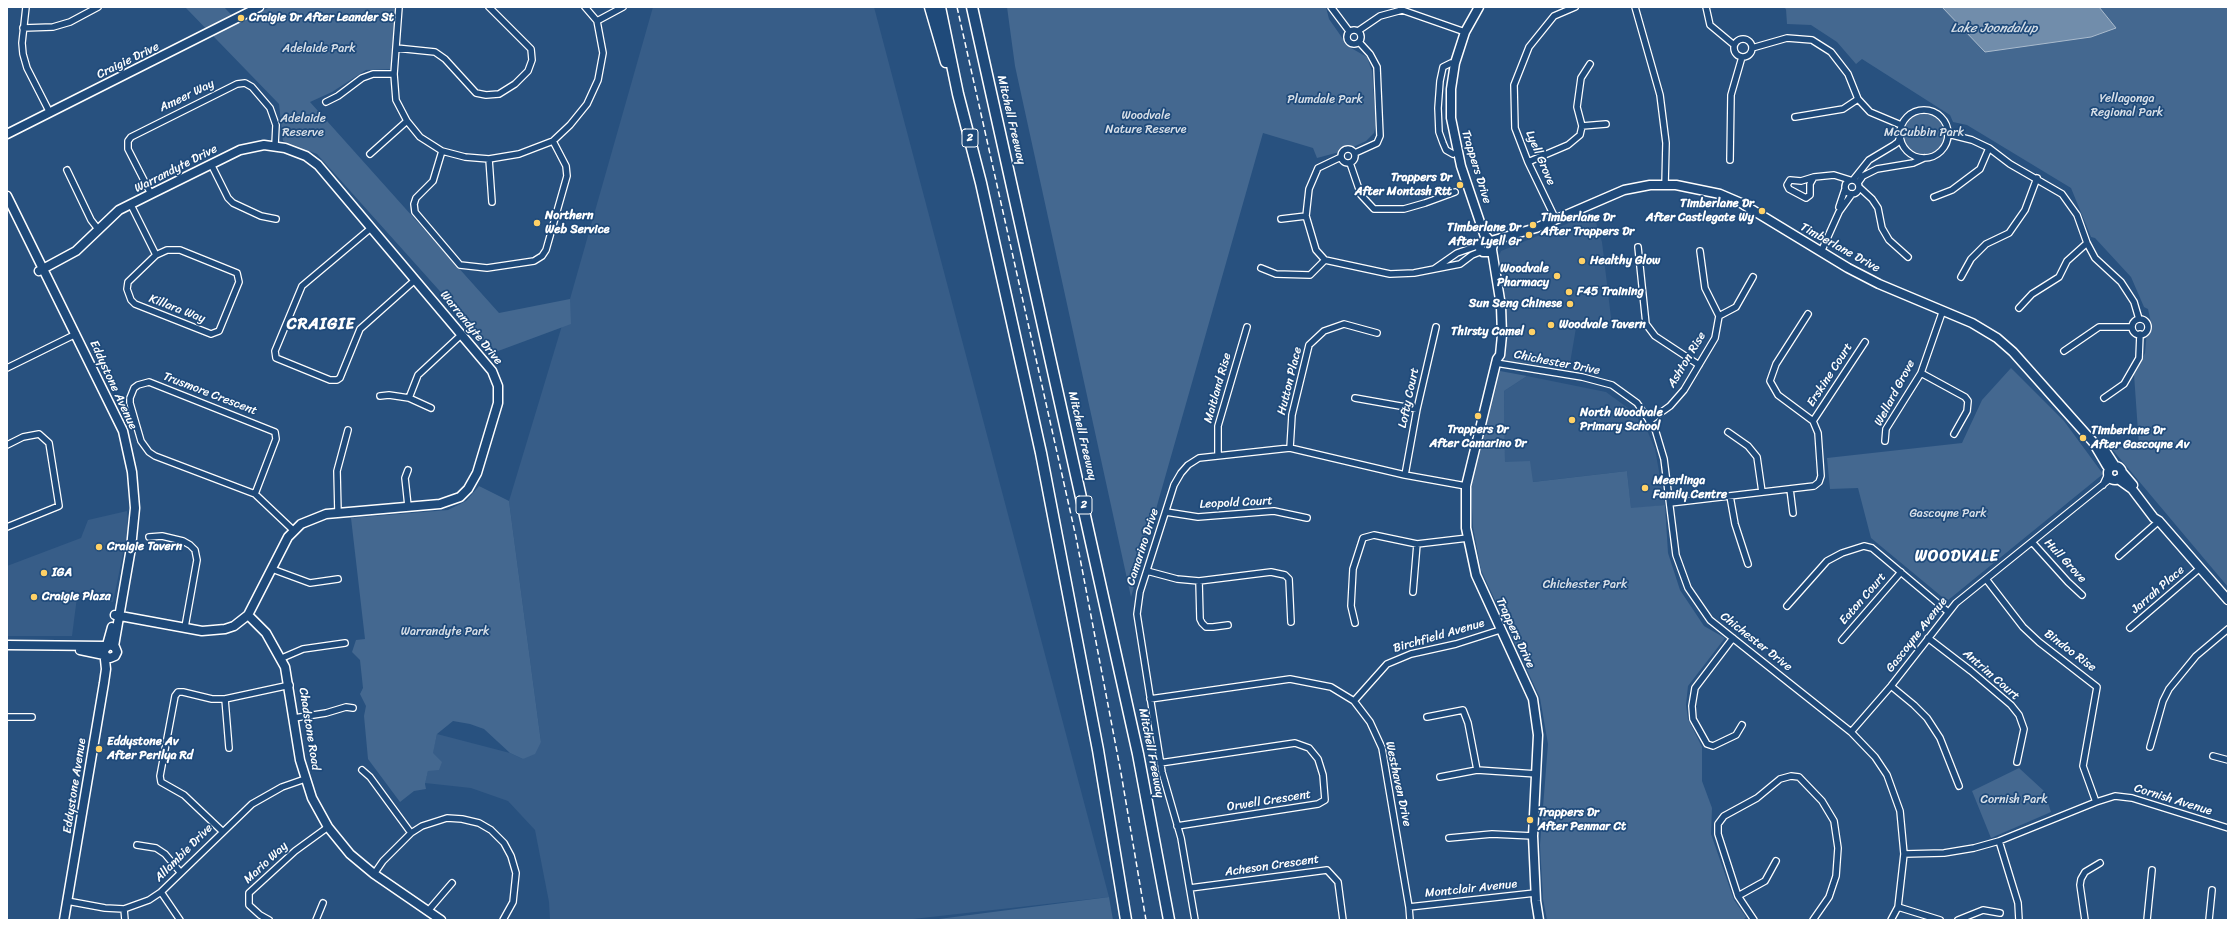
<!DOCTYPE html>
<html>
<head>
<meta charset="utf-8">
<style>
	body { margin:0 }
	#map { position:relative; width:2235px; height:927px; overflow:hidden; background:#28517f; font-family:Sriracha,sans-serif }
	canvas { display:block }
	.frame { position:absolute; inset:0; border:8px solid #fff; pointer-events:none }
</style>
</head>
<body>
<div id="map">
<canvas width="2235" height="927"></canvas>
<div class="frame"></div>
</div>
<script>
const ctx = document.querySelector('canvas').getContext('2d');
ctx.lineJoin = 'round';
function fillPath(path, color) { ctx.fillStyle = color; ctx.fill(path, 'evenodd'); }
const toPath = rows => new Path2D(rows.map(r => 'M' + r).join(''));
function strokePath(path, color, width, dash) { ctx.strokeStyle = color; ctx.lineWidth = width; ctx.lineCap = dash ? 'butt' : 'round'; ctx.setLineDash(dash || []); ctx.stroke(path); }
function drawText(font, color, halo, rows, align = 'center') {
  ctx.font = font + ' Sriracha,sans-serif'; ctx.lineWidth = 3.5; ctx.setLineDash([]); ctx.textBaseline = 'middle'; ctx.strokeStyle = halo; ctx.fillStyle = color; for (const [text, x, y, turn = 0] of rows) {
    ctx.save(); ctx.translate(x, y); ctx.rotate((+turn || 0) * Math.PI / 180); ctx.textAlign = isNaN(turn) ? turn : align; if (halo) ctx.strokeText(text, 0, 0); ctx.fillText(text, 0, 0); ctx.restore();
  }
}
fillPath(toPath([
	[653,7,874,7,1109,897,904,920,550,920,549,902,535,830,508,801,471,788,425,783,437,734,510,753,523,759,541,742,509,501,570,299],
	[1593,213,1602,242,1612,326,1576,328,1569,369,1507,361,1502,356,1502,293,1505,285,1499,256,1501,251],
	[1527,376,1606,392,1632,411,1647,430,1655,449,1665,505,1631,509,1627,471,1533,482,1505,463,1504,391],
	[127,511,128,530,113,602,77,597,72,636,7,636,7,566,81,538,88,520]
]), '#375d88');
fillPath(toPath([
	[185,7,224,7,239,23,270,7,396,7,391,69,366,70,332,92,310,102,499,313,570,299,571,324,490,354,472,327,317,154,283,141,279,104],
	[1007,7,1326,7,1329,19,1343,39,1351,48,1367,57,1372,71,1376,125,1374,133,1366,141,1347,150,1317,158,1313,148,1263,133,1131,597,1015,66],
	[1783,7,2228,7,2228,587,2111,448,2139,446,2134,374,2145,353,2147,330,2152,327,2148,309,2144,307,2131,277,2095,238,2091,237,2071,188,1967,125,1953,122,1950,115,1862,59,1856,64,1837,42,1811,25,1787,24,1786,9],
	'1904 134a20 20 0 1 1 40 0a20 20 0 1 1-40 0Z',
	[2011,368,2064,421,2103,474,1947,601,1871,538,1858,488,1830,489,1827,458,1962,443,1982,400],
	[1500,371,1527,376,1504,391,1505,462,1530,461,1533,482,1627,471,1631,508,1665,505,1668,553,1680,590,1704,626,1725,638,1688,686,1686,705,1688,719,1702,747,1702,781,1712,808,1711,834,1734,900,1746,917,1743,920,1547,920,1543,899,1540,845,1548,744,1540,698,1481,570,1473,527,1471,489],
	[479,486,509,501,541,742,535,754,523,759,510,753,484,729,470,724,453,721,437,734,433,753,442,762,439,770,428,771,425,784,426,789,414,791,400,802,368,759,364,716,366,706,360,694,363,688,360,660,352,652,356,640,365,639,351,518,448,510,466,501],
	[2019,768,2044,791,2051,812,1991,838,1972,791],
	[1109,897,1113,920,931,920]
]), '#446890');
const water = toPath([
	[1942,7,2099,7,2116,28,2091,37,1985,52,1942,7]
]);
fillPath(water, '#718dab');
strokePath(water, '#aabbcd', 1);
const street = toPath([
	[26,7,22,43,23,54,27,68,50,113],
	[399,7,394,74,396,100,407,121,420,137,442,151,465,157,489,159,519,154,553,141,570,125,587,104,598,80,603,53,597,21,585,7],
	[1331,7,1349,31],
	[1635,7,1660,95,1666,143,1665,185],
	[1706,7,1710,25,1734,45],
	[597,21,623,7],
	[23,28,53,27,70,22,98,7],
	'1347 37a7 7 0 1 1 14 0a7 7 0 1 1-14 0Z',
	[1358,31,1380,16,1402,10,1465,32],
	'1734 48a9 9 0 1 1 18 0a9 9 0 1 1-18 0Z',
	[396,48,435,52,445,59,476,93,486,95,499,94,515,84,528,71,532,60,531,49,489,7],
	[1752,48,1787,38,1812,40,1831,52,1848,74,1858,99,1870,112,1901,125],
	[1451,63,1443,67,1440,81,1438,108,1439,132,1443,143,1446,150,1453,154],
	[326,102,338,96,362,78,373,74,394,74],
	'1900 134a24 24 0 1 1 48 0a24 24 0 1 1-48 0Z',
	[1795,117,1843,109,1858,99],
	[1582,126,1606,124],
	[1948,134,1972,140,1989,148,2010,164,2062,194,2077,215,2087,243,2095,258,2121,282,2134,302,2139,319],
	'1341 156a7 7 0 1 1 14 0a7 7 0 1 1-14 0Z',
	[442,151,433,181,416,198,414,204,415,212,460,265,487,268,534,261,542,256,546,250,567,176,566,166,553,141],
	[1355,153,1377,143,1380,136,1377,67,1370,54,1359,42],
	[370,154,407,121],
	[1341,157,1318,168,1309,189,1306,216,1316,250,1325,260,1390,274,1414,273,1460,264,1472,255,1482,251],
	[489,159,492,202],
	[1730,160,1731,95,1742,57],
	[1528,162,1568,145,1580,135,1582,126,1577,107,1581,78,1590,64],
	[1350,163,1361,195,1374,209,1404,209,1425,203,1455,192],
	[211,164,228,198,233,203,261,216,276,219],
	[67,170,91,220,98,229],
	[1814,177,1801,181,1790,180,1787,185,1789,189,1806,198,1810,195,1810,184,1814,177,1834,175,1850,180],
	'1845 187a7 7 0 1 1 14 0a7 7 0 1 1-14 0Z',
	[1853,180,1869,160,1894,145,1898,142,1900,137],
	[1858,183,1863,176,1877,169,1913,163,1924,158],
	[1859,187,1872,199,1878,208,1882,228,1889,240,1908,257],
	[151,194,128,149,128,141,131,137,237,84,245,83,252,87,270,108,276,125,275,145],
	[1934,197,1952,190,1980,169,1989,148],
	[131,205,156,255,167,250,180,250,237,273,239,282,219,331,211,334,135,304,131,300,127,289,128,282,156,255],
	[1839,207,1845,189],
	[1281,219,1306,216],
	[1556,220,1528,162,1515,128,1514,85,1529,47,1554,16,1575,7],
	[371,228,302,286,275,351,276,358,330,380,337,380,340,378,360,329,415,280],
	[1638,247,1646,324,1655,336,1699,365],
	[1821,252,1839,212,1852,194],
	[1261,268,1276,274,1310,275,1325,260],
	[1434,269,1457,253,1480,245],
	[1961,277,1971,259,1986,244,2009,233,2025,210,2037,178],
	[2019,308,2032,294,2059,277,2067,261,2087,243],
	[1719,316,1736,307,1753,277],
	'2132 327a8 8 0 1 1 16 0a8 8 0 1 1-16 0Z',
	[2064,351,2099,327,2132,327],
	[1496,363,1582,377,1612,385,1637,403,1655,429,1664,459,1676,555,1688,588,1710,620,1851,732,1875,757,1887,775,1900,811,1904,854,1898,907,1891,920],
	[7,368,76,334],
	[1921,373,1965,397,1968,401,1967,411,1954,434],
	[380,396,389,395,409,398,431,408],
	[409,398,418,375,461,335],
	[1355,398,1417,409],
	[2104,398,2124,384,2139,358,2140,334],
	[1649,421,1670,406,1684,390,1715,338,1719,316,1705,288,1700,251],
	[1813,421,1865,342],
	[1728,432,1748,446,1757,457,1762,492],
	[1885,441,1886,429,1921,373,1943,310],
	[7,445,23,437,39,434,49,443,59,506,7,527],
	[1290,448,1292,415,1309,345,1324,331,1344,324,1377,333],
	[1218,455,1218,426,1247,327],
	[408,470,405,478,408,506],
	[1405,475,1417,409,1436,327],
	[2103,485,2109,472],
	[1790,489,1793,513],
	[255,494,155,456,149,452,141,441,130,403,130,398,134,388,138,385,149,382,275,432,276,439,255,494,293,530],
	[1730,496,1735,524,1748,564],
	[1670,503,1814,486,1819,482,1821,476,1818,433,1813,421,1778,395,1770,381,1776,364,1808,314],
	[1166,512,1198,517,1274,511,1307,518],
	[338,513,337,471,348,430],
	[149,537,162,536,183,541,190,545,195,550,197,560,185,627],
	[2032,542,2068,582,2082,595],
	[2119,556,2159,521],
	[272,569,310,583,338,579],
	[1147,571,1177,579,1199,581,1271,572,1285,575,1289,579,1291,622],
	[1986,579,2023,627,2039,642,2097,687,2083,766,2096,802],
	[1199,581,1200,619,1202,623,1206,627,1213,627,1228,625],
	[1413,592,1417,544],
	[1787,606,1827,561,1842,553,1864,546,1872,548,1947,611],
	[1355,623,1351,606,1353,569,1363,538,1374,535,1417,544,1468,538],
	[2130,628,2200,568],
	[1733,638,1695,688,1692,706,1693,719,1707,744,1713,746,1736,735,1742,725],
	[1928,638,1971,671,2011,705,2019,715,2024,729,2017,762],
	[1842,640,1901,572],
	[282,658,303,649,345,643],
	[1891,686,1914,705,1927,718,1940,738,1959,786],
	[225,699,229,748],
	[1150,699,1290,679,1331,687,1354,701,1370,722,1382,748,1409,907,1410,920],
	[1354,701,1387,664,1411,654,1456,644,1500,630],
	[7,717,32,717],
	[1427,717,1463,710,1468,723,1477,770],
	[294,718,326,713,346,707,353,708],
	[1851,732,1891,686,1956,603,2111,478],
	[2150,747,2163,701,2169,689,2196,656,2228,629],
	[2213,756,2228,760],
	[1160,763,1295,743,1309,748,1318,759,1323,775,1325,800,1318,804,1177,826],
	[362,770,370,777,411,833],
	[1440,777,1477,770,1537,774],
	[222,831,184,795,161,782,160,776,175,696,178,692,183,692,212,699,225,699,290,685],
	[1449,838,1492,834,1533,836],
	[1999,841,2018,903,2019,920],
	[137,845,156,848,165,854,180,872],
	[1904,854,1944,853,1974,848,1999,841,2096,802,2115,796,2132,798,2228,828],
	[374,874,383,861,411,833,422,826,447,818,462,819,479,823,491,830,504,843,511,856,516,873,513,902,503,920],
	[1190,888,1327,870,1338,882,1343,920],
	[161,892,180,920],
	[1738,896,1765,881,1776,861],
	[67,901,105,908,124,909,149,900,161,892,252,804,282,787,305,779],
	[1409,907,1535,893],
	[1898,907,1940,920],
	[124,909,125,920],
	[428,911,452,883],
	[269,920,260,915,249,905,249,893,295,851,328,827],
	[316,920,323,903],
	[1195,920,1181,838,1162,772,1137,614,1140,592,1174,485,1181,473,1188,465,1199,458,1290,448,1405,475,1466,486],
	[1754,920,1738,896,1718,834,1718,824,1724,816,1757,798,1780,779,1791,776,1799,777,1822,801,1834,821,1838,848,1836,876,1829,897,1813,920],
	[1958,920,1983,910,2000,913],
	[2085,920,2080,885,2081,879,2085,872,2100,863],
	[2147,920,2152,870],
	[2209,920,2212,890]
]);
const secondary = toPath([
	[1479,7,1465,32,1455,63,1451,89,1451,118,1461,166,1484,234,1492,243,1493,245,1491,252,1483,252,1480,249,1480,244,1485,240,1490,241],
	[7,134,259,7],
	[7,196,123,431,132,472,135,508,131,548,114,646],
	[1491,241,1536,228,1624,190,1650,185,1676,185,1720,194,1741,203,1848,268,1879,284,1972,323,1997,338,2013,352,2094,443,2106,452,2115,466],
	[1492,250,1501,306,1502,335,1500,355,1497,359,1466,486,1466,528,1476,575,1533,699,1538,735,1533,836,1536,901,1539,920],
	[39,271,76,251,119,210,151,194,240,150,264,145,285,148,306,156,318,165,492,371,498,386,498,403,477,473,468,489,460,497,440,504,326,514,301,524,288,537,248,615,234,626,225,629,202,631,115,615],
	[2094,444,2107,466],
	'2108 473a7 7 0 1 1 14 0a7 7 0 1 1-14 0Z',
	[2122,472,2133,485],
	[2118,479,2132,489,2154,518,2159,521,2228,600],
	[248,615,266,633,285,667,300,760,312,798,328,827,350,854,374,874,441,920],
	[7,645,106,646],
	[107,645,112,627],
	[80,650,104,655],
	[64,920,104,683,106,669,104,650,109,645,115,647,117,652,115,656,110,658,105,656]
]);
const highway = toPath([
	[930,7,946,62],
	[940,7,958,94,981,183,1041,453,1098,750,1126,920],
	[972,7,1138,754,1169,920]
]);
strokePath(street, '#fff', 8);
strokePath(secondary, '#fff', 11);
strokePath(highway, '#fff', 13);
strokePath(street, '#1f4a7a', 5.5);
strokePath(secondary, '#1f4a7a', 8);
strokePath(highway, '#1f4a7a', 10);
strokePath(toPath([
	[957,7,1076,537,1121,773,1146,920]
]), '#fff', 1.5, [6, 3]);
for (const [x, y, r, color] of [
	[241,18,4,"#ffd166"],
	[1460,185,4,"#ffd166"],
	[1762,211,4,"#ffd166"],
	[537,223,4,"#ffd166"],
	[1533,225,4,"#ffd166"],
	[1529,235,4,"#ffd166"],
	[1582,261,4,"#ffd166"],
	[1557,276,4,"#ffd166"],
	[1569,292,4,"#ffd166"],
	[1570,304,4,"#ffd166"],
	[1551,325,4,"#ffd166"],
	[1532,332,4,"#ffd166"],
	[1478,416,4,"#ffd166"],
	[1572,420,4,"#ffd166"],
	[2083,438,4,"#ffd166"],
	[1645,488,4,"#ffd166"],
	[99,547,4,"#ffd166"],
	[44,573,4,"#ffd166"],
	[34,597,4,"#ffd166"],
	[99,749,4,"#ffd166"],
	[1530,820,4,"#ffd166"]
]) { const dot = new Path2D(); dot.arc(x, y, r, 0, 2 * Math.PI); ctx.fillStyle = color; ctx.fill(dot); strokePath(dot, '#1f4a7a', 1.5); }
for (const [x, y, w] of [
	[970,138,16],
	[1084,505,16]
]) { const box = new Path2D(); box.roundRect(x - w / 2, y - 9, w, 18, 3); ctx.fillStyle = '#1f4a7a'; ctx.fill(box); strokePath(box, '#fff', 1); }
drawText('bold 11px', '#fff', null, [
	["2",970,138],
	["2",1084,505]
]);
drawText('bold 12px', '#fff', '#1f4a7a', [
	["Craigie Dr After Leander St",249,18],
	["Trappers Dr",1452,178,"right"],
	["After Montash Rtt",1452,192,"right"],
	["Timberlane Dr",1754,204,"right"],
	["After Castlegate Wy",1754,218,"right"],
	["Northern",545,216],
	["Web Service",545,230],
	["Timberlane Dr",1541,218],
	["After Trappers Dr",1541,232],
	["Timberlane Dr",1521,228,"right"],
	["After Lyell Gr",1521,242,"right"],
	["Healthy Glow",1590,261],
	["Woodvale",1549,269,"right"],
	["Pharmacy",1549,283,"right"],
	["F45 Training",1577,292],
	["Sun Seng Chinese",1562,304,"right"],
	["Woodvale Tavern",1559,325],
	["Thirsty Camel",1524,332,"right"],
	["North Woodvale",1580,413],
	["Primary School",1580,427],
	["Trappers Dr",1478,430,"center"],
	["After Camarino Dr",1478,444,"center"],
	["Timberlane Dr",2091,431],
	["After Gascoyne Av",2091,445],
	["Meerlinga",1653,481],
	["Family Centre",1653,495],
	["Craigie Tavern",107,547],
	["IGA",52,573],
	["Craigie Plaza",42,597],
	["Eddystone Av",107,742],
	["After Perilya Rd",107,756],
	["Trappers Dr",1538,813],
	["After Penmar Ct",1538,827]
], 'left');
drawText('12px', '#dae1e9', '#1f4a7a', [
	["Adelaide Park",319,49],
	["Yellagonga",2127,99],
	["Regional Park",2127,113],
	["Plumdale Park",1325,100],
	["Woodvale",1146,116],
	["Nature Reserve",1146,130],
	["Adelaide",303,119],
	["Reserve",303,133],
	["McCubbin Park",1924,133],
	["Gascoyne Park",1948,514],
	["Chichester Park",1585,585],
	["Warrandyte Park",445,632],
	["Cornish Park",2014,800]
]);
drawText('12px', '#fff', '#1f4a7a', [
	["Craigie Drive",128,61,-26],
	["Ameer Way",187,96,-26],
	["Mitchell Freeway",1011,120,77],
	["Lyell Grove",1540,158,67],
	["Trappers Drive",1476,167,73],
	["Warrandyte Drive",176,169,-27],
	["Timberlane Drive",1840,248,29],
	["Killara Way",177,309,21],
	["Warrandyte Drive",471,328,51],
	["Ashton Rise",1687,360,-59],
	["Chichester Drive",1557,363,11],
	["Erskine Court",1830,375,-57],
	["Hutton Place",1290,381,-76],
	["Eddystone Avenue",113,385,65],
	["Maitland Rise",1218,388,-74],
	["Wellard Grove",1895,393,-62],
	["Trusmore Crescent",210,394,21],
	["Lofty Court",1409,398,-78],
	["Mitchell Freeway",1082,436,77],
	["Leopold Court",1236,503,-3],
	["Camarino Drive",1143,547,-72],
	["Hull Grove",2065,561,47],
	["Jarrah Place",2158,590,-41],
	["Eaton Court",1863,599,-49],
	["Trappers Drive",1515,633,65],
	["Gascoyne Avenue",1917,635,-52],
	["Birchfield Avenue",1439,636,-16],
	["Chichester Drive",1756,642,38],
	["Bindoo Rise",2070,651,37],
	["Antrim Court",1991,675,41],
	["Chadstone Road",309,729,81],
	["Mitchell Freeway",1151,753,79],
	["Westhaven Drive",1398,784,78],
	["Eddystone Avenue",75,786,-81],
	["Cornish Avenue",2173,800,17],
	["Orwell Crescent",1269,801,-9],
	["Allambie Drive",184,853,-45],
	["Mario Way",266,863,-43],
	["Acheson Crescent",1272,866,-8],
	["Montclair Avenue",1471,889,-6]
]);
drawText('italic 13px', '#d4dde6', '#1f4a7a', [
	["Lake Joondalup",1994,29]
]);
ctx.letterSpacing = '1px';
drawText('bold 16px', '#fff', '#1f4a7a', [
	["CRAIGIE",321,325],
	["WOODVALE",1957,557]
]);
ctx.letterSpacing = '0px';
</script>
</body>
</html>
